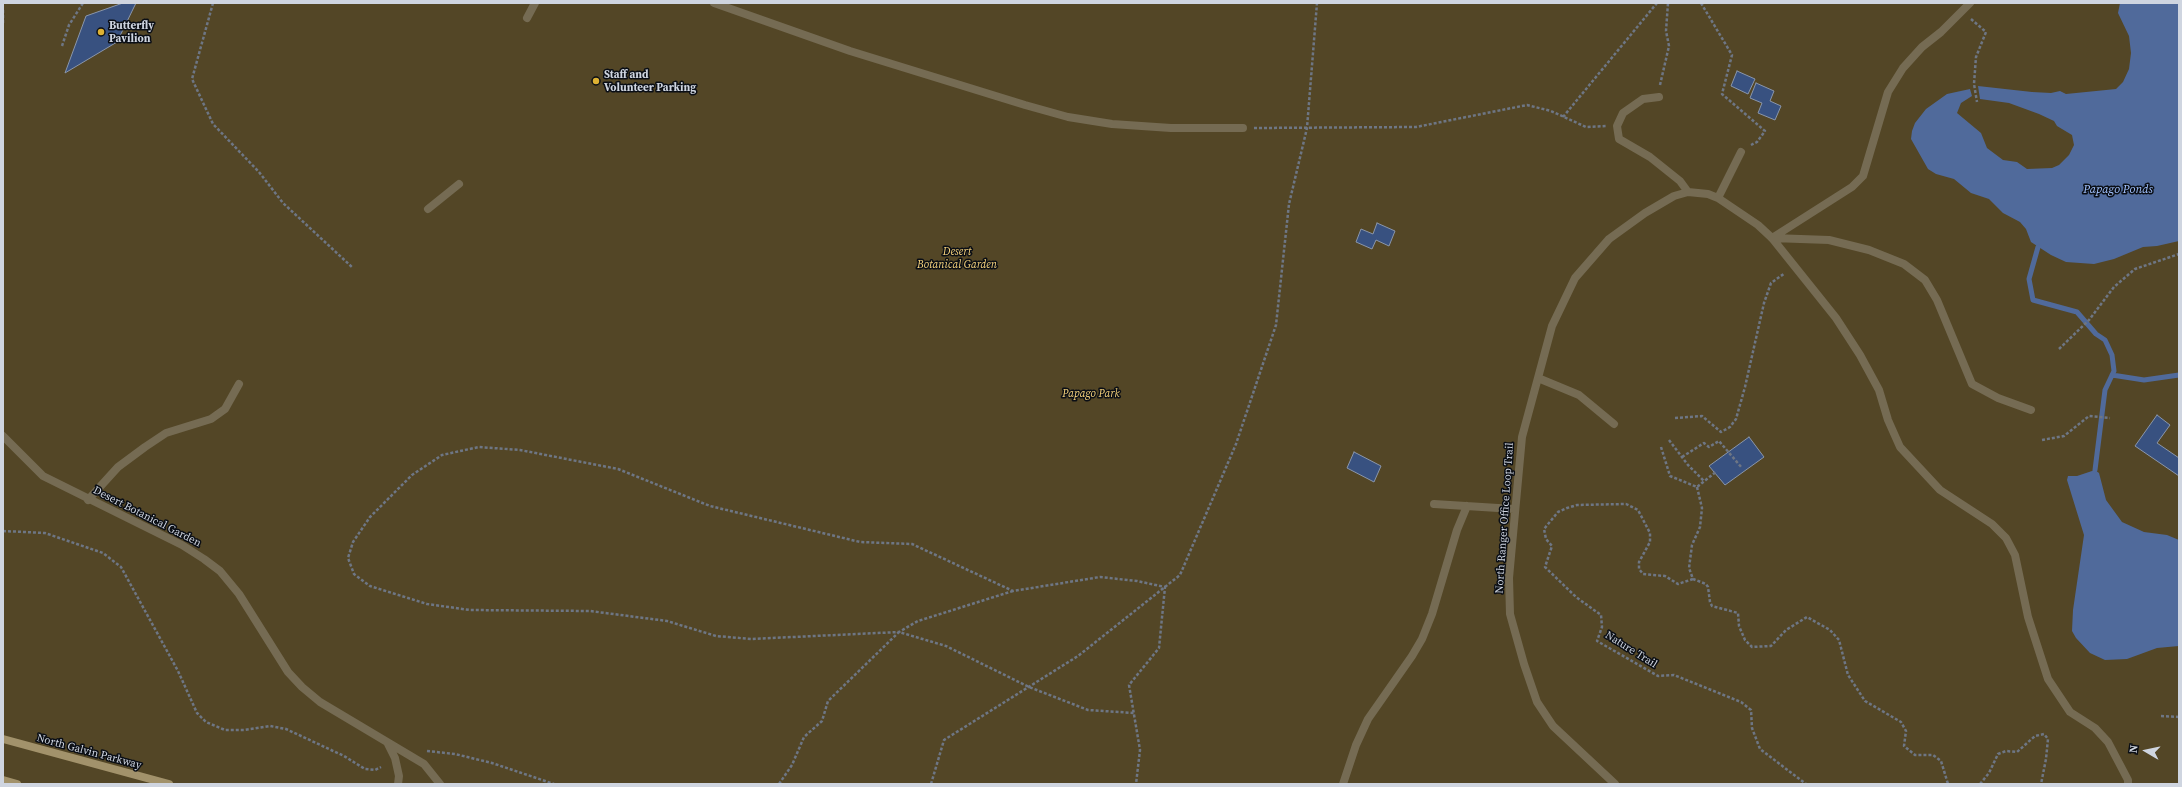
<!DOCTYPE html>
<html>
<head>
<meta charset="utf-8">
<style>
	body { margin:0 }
	#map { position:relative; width:2182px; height:787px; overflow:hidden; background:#1c2535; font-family:"Source Serif 4",serif }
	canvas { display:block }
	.frame { position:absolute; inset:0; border:4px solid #cfd5e0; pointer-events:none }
	.north { position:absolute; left:2126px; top:731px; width:40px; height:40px; -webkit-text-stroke:3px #0a0e15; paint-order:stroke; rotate:279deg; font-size:11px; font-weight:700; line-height:16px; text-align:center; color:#cfd5e0 }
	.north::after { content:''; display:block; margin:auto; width:14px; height:18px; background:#cfd5e0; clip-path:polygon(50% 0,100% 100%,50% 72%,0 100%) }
</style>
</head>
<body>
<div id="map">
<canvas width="2182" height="787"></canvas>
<div class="frame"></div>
<div class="north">N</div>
</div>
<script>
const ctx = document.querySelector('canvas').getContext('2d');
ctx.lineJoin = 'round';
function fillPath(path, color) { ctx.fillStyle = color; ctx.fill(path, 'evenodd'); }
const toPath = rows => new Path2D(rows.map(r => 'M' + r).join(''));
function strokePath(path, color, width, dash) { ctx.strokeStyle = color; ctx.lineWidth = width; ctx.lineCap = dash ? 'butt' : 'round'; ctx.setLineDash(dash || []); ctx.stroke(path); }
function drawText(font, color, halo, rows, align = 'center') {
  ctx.font = font + ' "Source Serif 4",serif'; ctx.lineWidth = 3; ctx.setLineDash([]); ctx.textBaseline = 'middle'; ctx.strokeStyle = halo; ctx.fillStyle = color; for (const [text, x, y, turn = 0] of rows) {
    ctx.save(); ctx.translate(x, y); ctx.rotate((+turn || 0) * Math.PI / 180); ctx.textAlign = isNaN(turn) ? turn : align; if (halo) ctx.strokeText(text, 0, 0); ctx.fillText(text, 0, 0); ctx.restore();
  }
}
fillPath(toPath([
	[3,3,2179,3,2179,784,3,784]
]), '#534626');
fillPath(toPath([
	[2120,3,2179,3,2179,241,2157,246,2143,247,2114,259,2094,264,2066,262,2051,255,2031,242,2026,229,2020,222,2003,213,1989,199,1971,193,1954,179,1936,174,1928,169,1911,139,1912,131,1915,123,1926,109,1947,94,1970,89,1972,96,1961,103,1957,113,1981,133,1987,148,2003,160,2017,162,2027,169,2052,168,2059,165,2069,155,2074,145,2072,135,2057,126,2054,121,2039,114,2009,103,1980,99,1978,86,2032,92,2051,93,2060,91,2066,94,2116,89,2123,82,2129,69,2131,53,2129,36,2118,13],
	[2095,470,2099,473,2106,500,2122,522,2144,532,2167,535,2179,540,2179,646,2157,648,2127,659,2105,660,2090,653,2076,638,2072,631,2073,610,2084,535,2067,480,2068,476,2077,476]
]), '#506a9b');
strokePath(toPath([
	[2038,247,2029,279,2033,300,2077,312,2096,334,2105,340,2112,355,2114,371,2105,390,2095,470],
	[2112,375,2144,380,2179,375]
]), '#506a9b', 5);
const building = toPath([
	[123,3,136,3,117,42,65,73,86,16,123,3],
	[1737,71,1755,79,1748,94,1731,86,1737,71],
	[1756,83,1774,91,1770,101,1781,106,1775,120,1758,113,1762,103,1750,98,1756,83],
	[1377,223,1395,231,1389,246,1376,240,1372,249,1356,242,1361,229,1373,234,1377,223],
	[2157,415,2170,425,2157,443,2179,458,2179,476,2135,446,2157,415],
	[1749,437,1764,457,1725,485,1709,466,1749,437],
	[1354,452,1381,466,1374,482,1347,468,1354,452]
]);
fillPath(building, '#385180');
strokePath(building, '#8a96aa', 1);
strokePath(toPath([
	[213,3,192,79,213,124,259,172,283,203,353,268],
	[1701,3,1732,55,1722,94,1765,131,1757,142,1751,145],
	[3,10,3,25],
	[1971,19,1986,32,1976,57,1974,84,1977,102],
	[62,46,69,25,83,3],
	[1660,85,1669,46,1666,31,1668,3],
	[1563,117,1657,3],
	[1254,128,1416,127,1527,105,1551,111,1586,127,1606,126],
	[2059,349,2089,320,2114,287,2135,269,2179,254],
	[1675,418,1702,416,1721,432,1730,427,1736,419,1745,387,1764,303,1771,283,1785,273],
	[1669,440,1688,465,1704,481],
	[2042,440,2064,436,2089,416,2110,418],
	[1661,447,1670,476,1697,487,1717,471],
	[1682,457,1704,443,1709,447,1719,441,1742,468],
	[1697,487,1702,508,1700,527,1692,545,1689,568,1693,579,1706,584,1708,587,1710,602,1712,606,1738,613,1739,626,1745,640,1752,647,1771,646,1786,630,1807,617,1830,630,1839,640,1848,675,1865,701,1901,722,1906,731,1904,746,1915,755,1933,755,1941,761,1948,784],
	[3,531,45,533,103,553,121,567,178,671,197,713,206,722,225,730,244,730,270,726,286,729,344,756,365,769,375,770,381,767],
	[1693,579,1678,584,1665,576,1643,574,1639,569,1639,562,1650,542,1650,533,1638,510,1626,504,1577,505,1567,508,1558,512,1544,529,1546,539,1552,546,1545,567,1576,597,1601,615,1602,627,1597,641,1658,676,1674,675,1741,702,1751,710,1752,728,1760,749,1806,784],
	[1013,591,918,621,899,632,751,639,716,636,667,621,590,611,470,610,427,604,370,586,354,574,348,558,353,542,370,517,412,475,442,455,479,447,520,450,618,469,710,506,860,542,912,544,1013,591,1100,577,1137,581,1165,587,1159,648,1129,685,1140,750,1136,784],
	[2161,716,2179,717],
	[427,751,455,754,492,763,554,784],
	[779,784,792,765,804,737,822,721,828,701,899,632,946,646,1029,687,1088,710,1134,713],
	[931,784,944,740,1078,656,1180,575,1236,444,1276,325,1289,204,1307,128,1317,3],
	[1980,784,1989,773,1998,754,2006,751,2017,752,2035,736,2044,734,2048,739,2046,759,2041,784]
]), '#6e7684', 2.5, [3, 2]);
strokePath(toPath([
	[714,3,850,51,1025,105,1068,117,1112,124,1171,128,1243,128],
	[527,18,535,3],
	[1659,97,1643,99,1623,113,1617,126,1619,139,1650,157,1680,181,1688,192],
	[1718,198,1741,152],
	[428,209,459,184],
	[1772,238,1829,240,1869,250,1904,264,1925,280,1937,300,1972,384,1998,398,2031,410],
	[1772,238,1852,187,1863,176,1888,92,1903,68,1922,47,1941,32,1970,3],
	[1538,378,1579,395,1614,424],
	[88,500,118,467,145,447,166,433,211,419,225,409,239,384],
	[1434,504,1514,509],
	[1343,784,1356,745,1368,719,1412,656,1422,639,1432,614,1457,530,1467,506],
	[1615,784,1553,726,1537,702,1524,664,1510,614,1509,578,1522,437,1552,326,1575,278,1609,239,1645,213,1674,196,1688,192,1708,194,1718,198,1758,225,1772,238,1836,318,1860,355,1879,390,1888,420,1900,447,1940,490,1992,524,2006,538,2015,555,2028,617,2048,679,2070,712,2095,728,2108,742,2128,780,2128,784]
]), '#756b53', 8);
strokePath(toPath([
	[3,436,43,476,182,545,204,559,220,571,239,594,288,672,302,687,320,702,424,764,440,784],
	[388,744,395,758,399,776,398,784]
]), '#756b53', 8);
strokePath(toPath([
	[3,739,169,784],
	[3,780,17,784]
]), '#a2926b', 8);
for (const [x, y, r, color] of [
	[101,32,4,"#ddb133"],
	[596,81,4,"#ddb133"]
]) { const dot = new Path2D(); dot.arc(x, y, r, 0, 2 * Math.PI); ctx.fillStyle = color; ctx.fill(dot); strokePath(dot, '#0a0e15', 1.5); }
drawText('bold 11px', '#cfd5e0', '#0a0e15', [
	["Butterfly",109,26],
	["Pavilion",109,39],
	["Staff and",604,75],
	["Volunteer Parking",604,88]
], 'left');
drawText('italic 11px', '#f8d47d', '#0a0e15', [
	["Desert",957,252],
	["Botanical Garden",957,265],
	["Papago Park",1091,394]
]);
drawText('11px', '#cfd5e0', '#0a0e15', [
	["Desert Botanical Garden",147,517,27],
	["North Ranger Office Loop Trail",1505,518,-86],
	["Nature Trail",1631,650,32],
	["North Galvin Parkway",89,752,15]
]);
drawText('italic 12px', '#a1c1fd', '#0a0e15', [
	["Papago Ponds",2118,190]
]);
</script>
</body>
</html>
